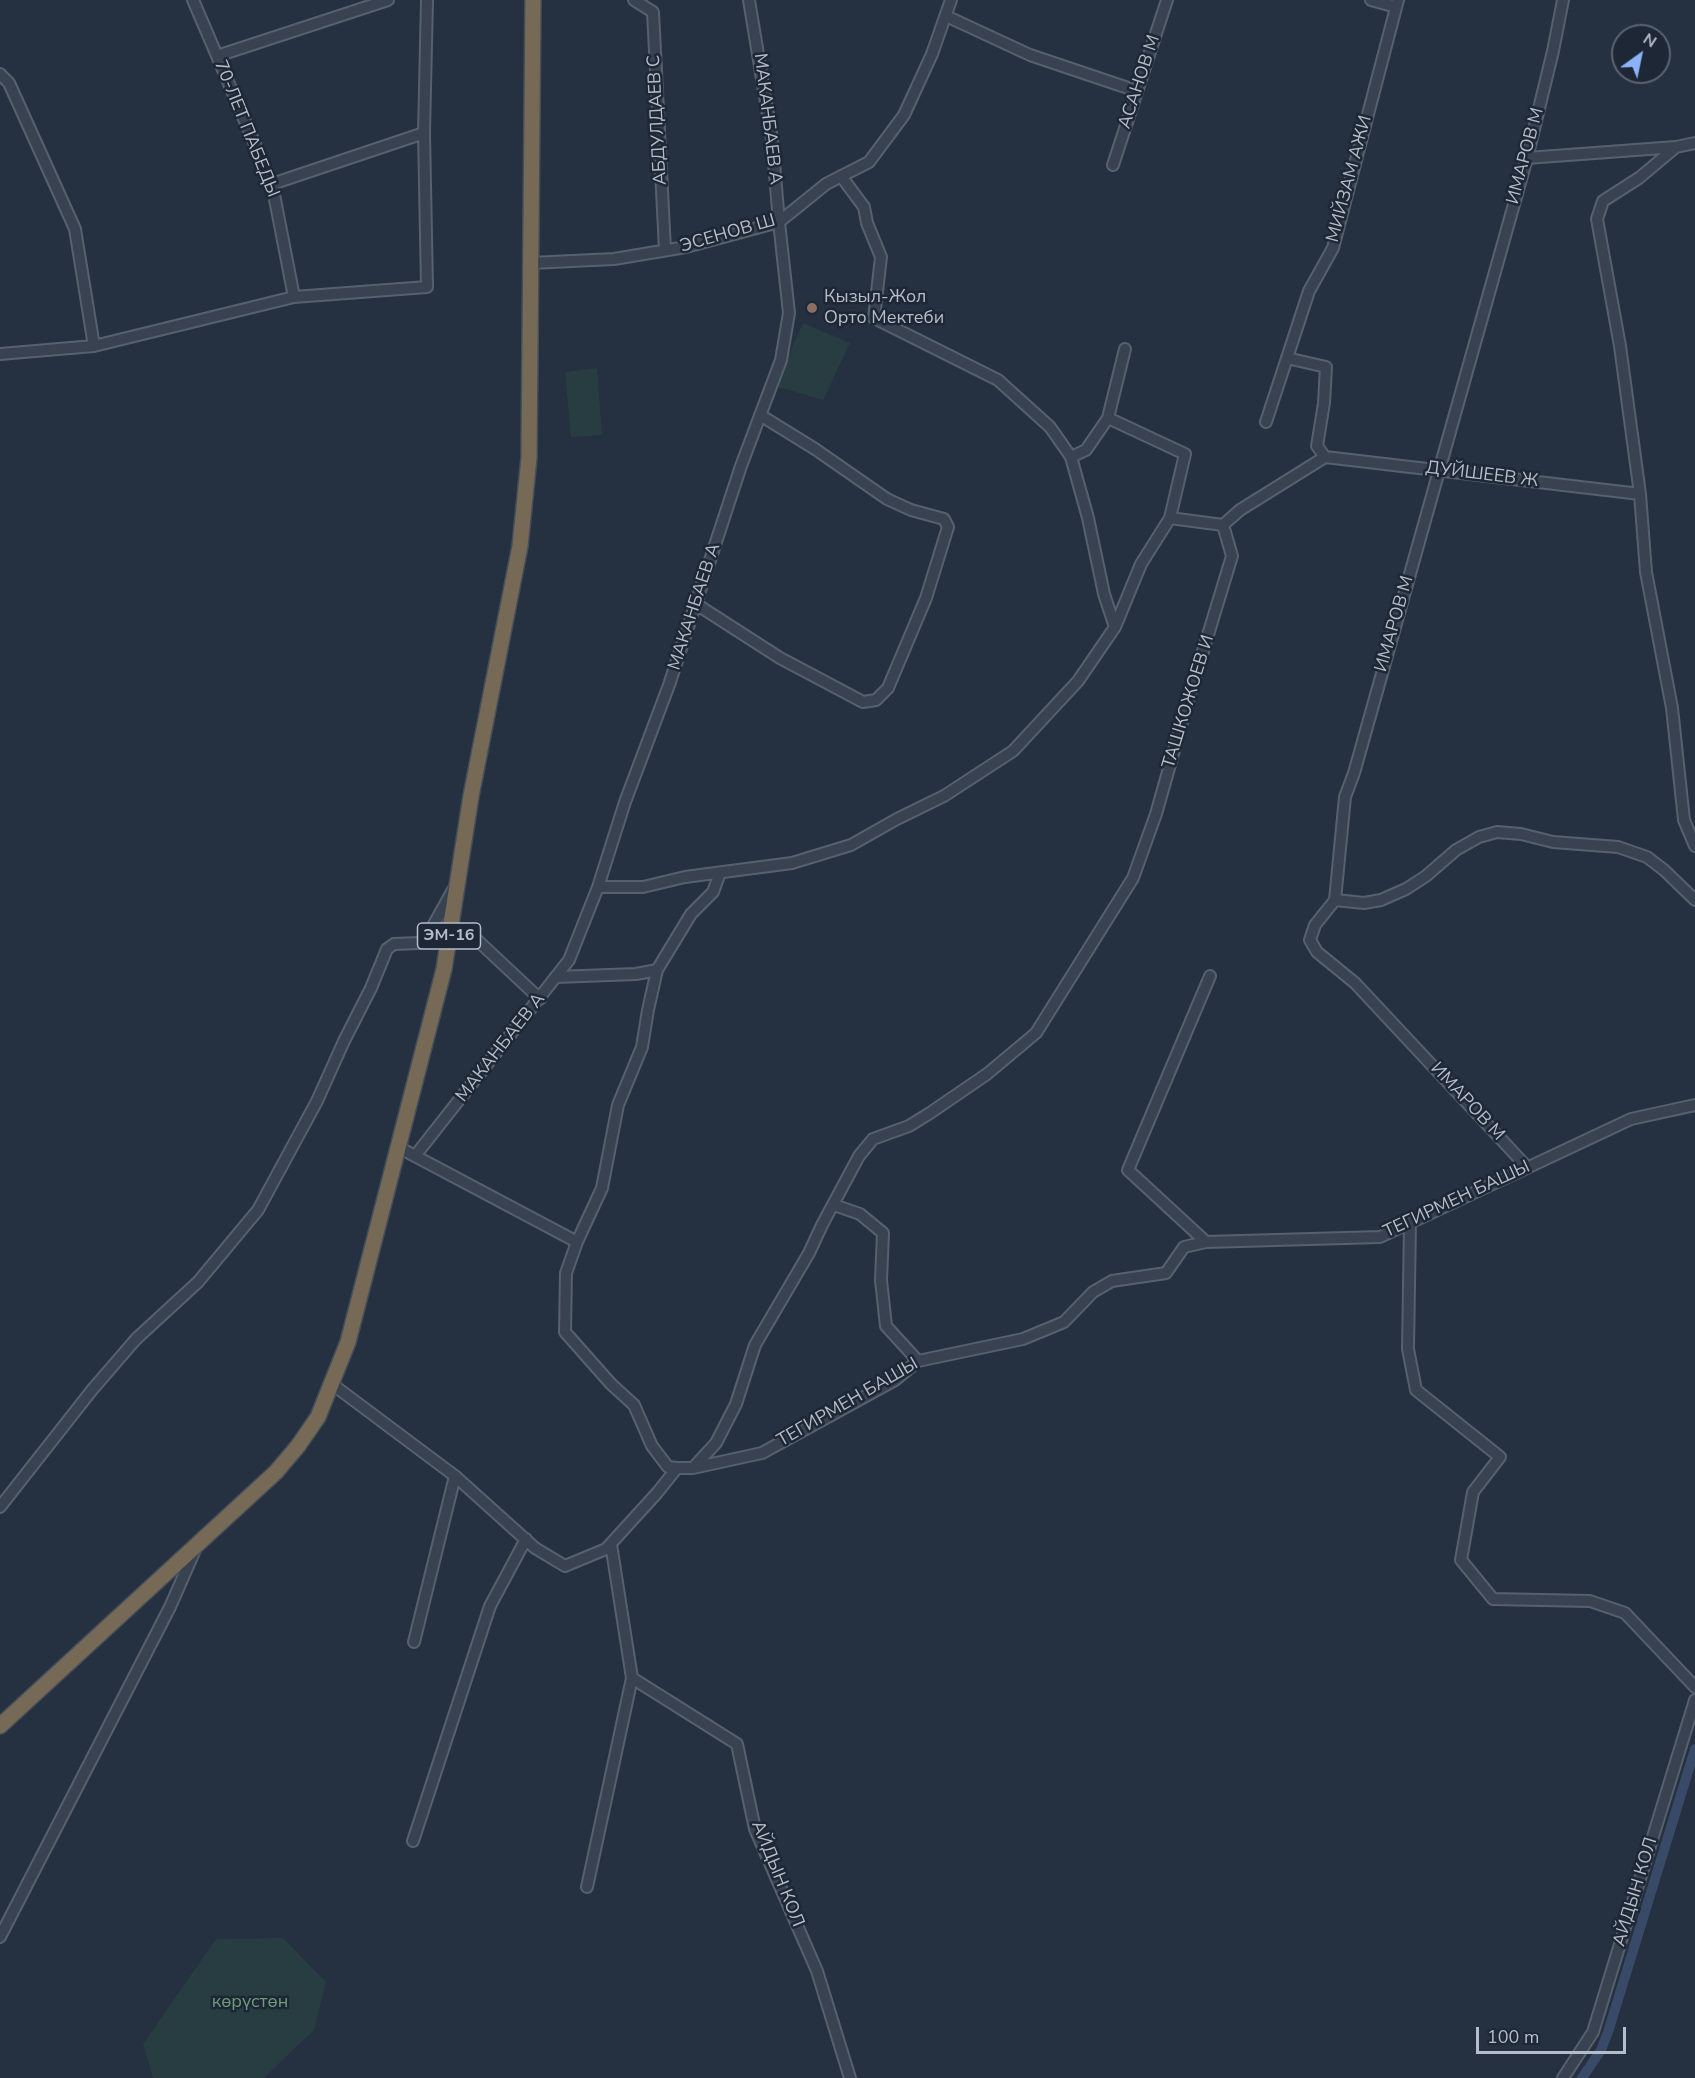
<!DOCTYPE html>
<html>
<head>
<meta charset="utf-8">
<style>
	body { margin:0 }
	#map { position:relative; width:1695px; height:2078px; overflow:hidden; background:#253040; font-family:"Nunito Sans",sans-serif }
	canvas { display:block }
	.north { position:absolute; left:1611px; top:24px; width:60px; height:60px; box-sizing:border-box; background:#1e2735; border:2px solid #5b6371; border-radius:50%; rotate:33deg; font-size:16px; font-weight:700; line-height:24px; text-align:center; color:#b6bdca }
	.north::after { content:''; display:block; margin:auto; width:21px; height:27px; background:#8cb3f9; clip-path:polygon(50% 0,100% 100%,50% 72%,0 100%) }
	.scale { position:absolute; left:1476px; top:2027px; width:150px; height:27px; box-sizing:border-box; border:3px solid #b6bdca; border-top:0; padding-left:8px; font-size:18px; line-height:21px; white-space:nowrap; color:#b6bdca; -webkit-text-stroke:4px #1e2735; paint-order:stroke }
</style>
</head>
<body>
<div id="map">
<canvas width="1695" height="2078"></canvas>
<div class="north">N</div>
<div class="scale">100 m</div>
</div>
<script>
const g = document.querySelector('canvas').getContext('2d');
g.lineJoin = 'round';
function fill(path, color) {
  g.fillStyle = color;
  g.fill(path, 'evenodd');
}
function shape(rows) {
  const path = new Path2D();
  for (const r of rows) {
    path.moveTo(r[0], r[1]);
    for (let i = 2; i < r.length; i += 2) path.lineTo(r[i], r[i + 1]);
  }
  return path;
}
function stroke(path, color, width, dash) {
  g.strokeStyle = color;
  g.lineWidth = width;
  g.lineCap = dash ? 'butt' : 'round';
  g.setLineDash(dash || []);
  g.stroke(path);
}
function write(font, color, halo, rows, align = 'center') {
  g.font = font + ' "Nunito Sans",sans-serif';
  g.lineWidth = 5;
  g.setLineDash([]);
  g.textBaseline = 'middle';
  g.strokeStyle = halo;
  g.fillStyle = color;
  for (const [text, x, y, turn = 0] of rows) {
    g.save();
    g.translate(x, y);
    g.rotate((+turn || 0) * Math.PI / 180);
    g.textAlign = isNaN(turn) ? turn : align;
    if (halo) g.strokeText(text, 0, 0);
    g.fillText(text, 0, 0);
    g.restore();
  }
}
fill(shape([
	[803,323,850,343,823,400,775,386],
	[597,368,602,435,571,437,565,372],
	[283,1938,326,1982,314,2030,264,2078,153,2078,143,2044,216,1939]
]), '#273d41');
stroke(shape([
	[1582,2078,1601,2050,1608,2032,1695,1749]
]), '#394a68', 10);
const minor = shape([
	[193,0,272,184,294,297],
	[634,0,653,12,665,250],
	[1371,0,1396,7],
	[946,16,1030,55,1137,91],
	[217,56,388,0],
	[0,74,9,83,75,229,94,346],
	[1676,147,1639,178,1603,201,1597,219,1620,346,1640,494,1646,572,1672,708,1684,820,1695,846],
	[1527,158,1676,147,1695,143],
	[1113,165,1167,0],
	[841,176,864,207,867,223,881,257,874,318,998,380,1050,427,1071,457,1088,518,1104,594,1115,627],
	[272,184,424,133],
	[531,263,614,259,686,247,779,222,826,184,869,162,904,115,932,54,951,0],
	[0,354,94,346,294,297,427,287,424,133,427,0],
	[1287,358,1326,367,1324,403,1317,446,1325,457],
	[1266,422,1309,291,1333,248,1398,0],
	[1071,457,1086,450,1108,418,1125,349],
	[1325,457,1640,494],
	[1170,518,1223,525],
	[1223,525,1240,510,1325,457],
	[696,604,780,658,863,702,876,700,888,688,926,598,948,527,944,519,911,510,887,499,815,449,760,415],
	[598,887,643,887,685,877,792,863,851,845,897,819,944,796,1013,751,1078,681,1115,627,1141,564,1170,518,1185,454,1108,418],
	[1335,900,1364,903,1381,900,1406,889,1426,876,1456,850,1479,837,1497,832,1521,834,1553,842,1618,847,1647,857,1664,870,1695,900],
	[449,932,476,939,540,999],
	[556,977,636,974,657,970],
	[398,1147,577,1242],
	[415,1156,569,960,598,887,625,802,669,685,741,466,781,360,789,313,779,222,772,139,749,0],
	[1527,1167,1355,983,1317,952,1310,940,1315,925,1335,900,1345,797,1354,773,1527,158,1553,51,1563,0],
	[834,1205,860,1214,883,1233,881,1280,886,1326,918,1361],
	[1410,1223,1408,1349,1416,1390,1500,1457,1473,1492,1461,1560,1493,1599,1590,1601,1625,1613,1695,1687],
	[1206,1242,1128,1170,1210,976],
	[332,1384,455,1476,535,1548,565,1566,606,1549,657,1493,677,1468,693,1468,762,1453,895,1380,918,1361,1023,1339,1064,1322,1093,1292,1112,1281,1166,1273,1184,1247,1206,1242,1380,1237,1631,1119,1695,1105],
	[677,1468,668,1467,652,1446,634,1405,611,1384,565,1332,566,1273,577,1242,602,1188,618,1105,642,1047,648,1010,657,970,691,914,713,892,720,873],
	[693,1468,716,1443,736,1404,755,1345,809,1253,822,1225,859,1156,873,1139,909,1126,930,1113,987,1074,1036,1033,1133,878,1156,814,1190,694,1232,556,1223,525],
	[0,1507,92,1390,136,1339,198,1282,258,1210,317,1101,344,1041,371,988,387,949,394,944,419,943,428,935,453,890],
	[611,1544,632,1678,737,1744,755,1829,817,1971,850,2078],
	[414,1642,455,1476],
	[413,1841,490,1606,526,1539],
	[587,1887,632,1678],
	[0,1937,170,1607,195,1550],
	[1563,2078,1593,2032,1695,1700]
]);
const highway = shape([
	[0,1726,276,1472,298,1446,318,1417,348,1342,444,969,471,796,520,546,529,458,533,0]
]);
stroke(minor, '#57606d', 14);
stroke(highway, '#444d5a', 18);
stroke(minor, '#394250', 10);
stroke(highway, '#766a56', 15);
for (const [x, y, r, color] of [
	[812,308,6,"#8d6e63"]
]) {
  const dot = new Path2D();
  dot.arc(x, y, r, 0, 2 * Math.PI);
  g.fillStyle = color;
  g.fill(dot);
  stroke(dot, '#1e2735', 2);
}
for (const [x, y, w] of [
	[449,936,63]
]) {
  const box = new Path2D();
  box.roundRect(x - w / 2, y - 13, w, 26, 4.5);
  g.fillStyle = '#1e2735';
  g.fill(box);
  stroke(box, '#b6bdca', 1.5);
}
write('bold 16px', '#b6bdca', null, [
	["ЭМ-16",449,936]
]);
write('18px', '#b6bdca', '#1e2735', [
	["АСАНОВ М",1140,82,-72],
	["МАКАНБАЕВ А",767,119,83],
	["АБДУЛДАЕВ С",658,120,-93],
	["70-ЛЕТ ПАБЕДЫ",246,129,68],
	["ИМАРОВ М",1526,156,-75],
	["МИЙЗАМ АЖИ",1350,179,-75],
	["ЭСЕНОВ Ш",728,234,-16],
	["ДУЙШЕЕВ Ж",1482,475,7],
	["МАКАНБАЕВ А",695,607,-72],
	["ИМАРОВ М",1395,624,-74],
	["ТАШКОЖОЕВ И",1189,702,-73],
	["МАКАНБАЕВ А",501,1048,-52],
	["ИМАРОВ М",1467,1102,47],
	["ТЕГИРМЕН БАШЫ",1457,1200,-25],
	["ТЕГИРМЕН БАШЫ",848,1403,-30],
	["АЙДЫН КОЛ",777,1874,68],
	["АЙДЫН КОЛ",1636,1892,-73]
]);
write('18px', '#b6bdca', '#1e2735', [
	["Кызыл-Жол",824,298],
	["Орто Мектеби",824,319]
], 'left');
write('18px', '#6c9c79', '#1e2735', [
	["көрүстөн",250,2003]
]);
</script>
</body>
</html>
